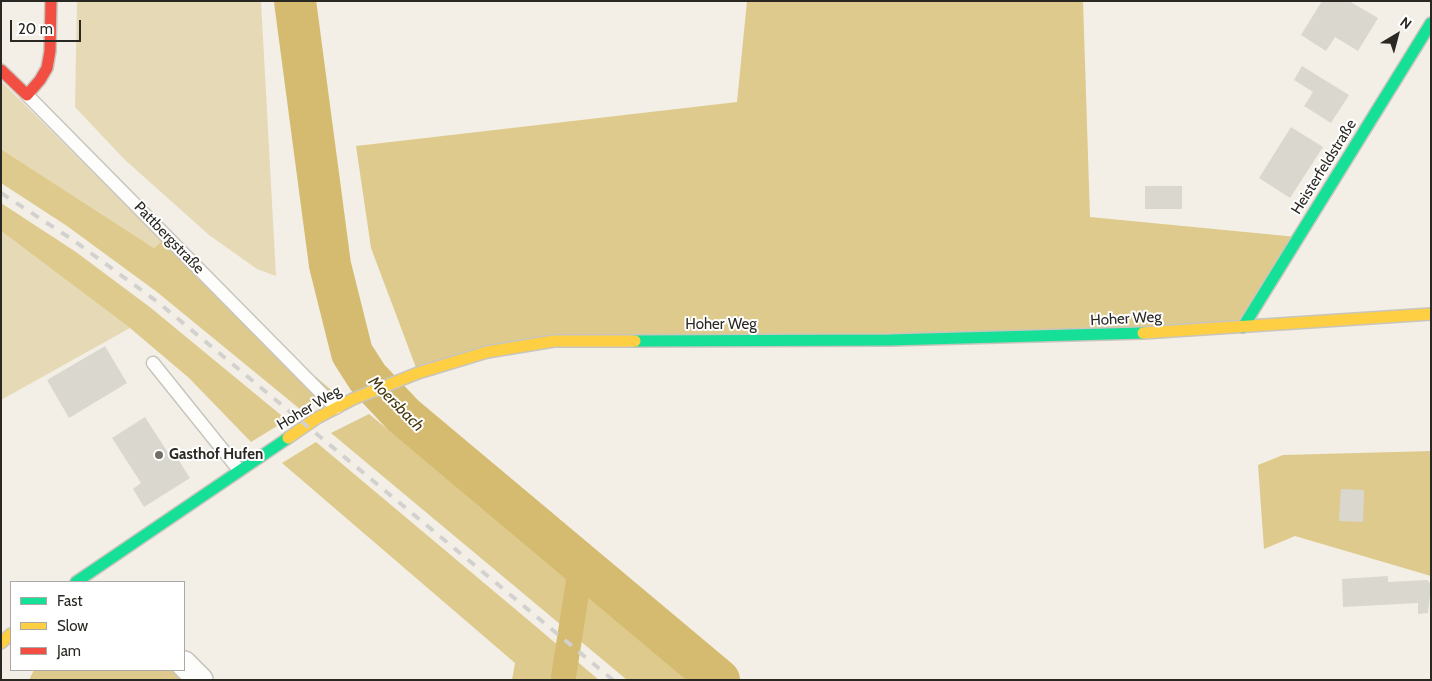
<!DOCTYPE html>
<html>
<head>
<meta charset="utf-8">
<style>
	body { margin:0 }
	#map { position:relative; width:1432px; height:681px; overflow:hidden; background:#f3efe6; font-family:Cabin,sans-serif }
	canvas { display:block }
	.frame { position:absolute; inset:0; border:2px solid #2a2822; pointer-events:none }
	.legend { position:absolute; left:10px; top:581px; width:175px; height:90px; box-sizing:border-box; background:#fff; border:1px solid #aaa9a7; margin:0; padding:6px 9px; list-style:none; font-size:15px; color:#2a2822 }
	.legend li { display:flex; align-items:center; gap:10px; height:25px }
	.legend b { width:25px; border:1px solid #aaa9a7 }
	.north { position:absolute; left:1372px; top:10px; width:50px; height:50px; -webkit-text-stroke:4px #fff; paint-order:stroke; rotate:37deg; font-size:14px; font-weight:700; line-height:20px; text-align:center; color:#2a2822 }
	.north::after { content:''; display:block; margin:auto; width:18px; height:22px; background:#2a2822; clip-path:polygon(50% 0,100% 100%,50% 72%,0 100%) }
	.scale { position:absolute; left:10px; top:20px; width:71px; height:22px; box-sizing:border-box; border:2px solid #2a2822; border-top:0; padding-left:6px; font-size:15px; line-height:18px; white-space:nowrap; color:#2a2822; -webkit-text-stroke:4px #fff; paint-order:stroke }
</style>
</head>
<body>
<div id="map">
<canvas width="1432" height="681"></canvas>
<div class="frame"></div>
<ul class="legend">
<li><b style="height:6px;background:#16e098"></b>Fast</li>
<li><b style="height:6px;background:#ffcf43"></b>Slow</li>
<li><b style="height:6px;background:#f24e42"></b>Jam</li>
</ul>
<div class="north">N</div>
<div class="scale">20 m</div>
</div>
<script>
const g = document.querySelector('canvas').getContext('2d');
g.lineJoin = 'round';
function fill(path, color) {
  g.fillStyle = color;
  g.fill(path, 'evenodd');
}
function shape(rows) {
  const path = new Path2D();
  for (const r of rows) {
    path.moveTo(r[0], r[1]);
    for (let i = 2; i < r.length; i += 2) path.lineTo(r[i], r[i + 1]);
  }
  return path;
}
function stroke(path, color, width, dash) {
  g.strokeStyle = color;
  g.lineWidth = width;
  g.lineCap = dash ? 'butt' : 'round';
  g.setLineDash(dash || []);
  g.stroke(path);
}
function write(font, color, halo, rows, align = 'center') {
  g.font = font + ' Cabin,sans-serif';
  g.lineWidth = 4;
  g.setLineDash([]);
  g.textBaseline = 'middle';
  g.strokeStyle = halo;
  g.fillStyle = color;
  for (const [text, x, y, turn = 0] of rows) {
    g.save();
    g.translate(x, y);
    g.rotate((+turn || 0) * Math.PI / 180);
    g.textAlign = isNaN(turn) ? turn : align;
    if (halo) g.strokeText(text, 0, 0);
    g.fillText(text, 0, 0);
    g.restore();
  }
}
fill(shape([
	[77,1,261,1,276,276,257,269,209,235,124,159,75,107],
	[1,81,162,241,154,248,1,149],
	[1,231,130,328,1,400]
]), '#e6dab6');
fill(shape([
	[747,1,1083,1,1090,217,1297,237,1243,327,554,341,418,373,371,248,356,146,737,102],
	[1,149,154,248,162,241,212,290,335,393,301,410,157,292,67,226,1,183],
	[1,203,76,252,151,308,287,420,251,442,189,378,130,328,1,231],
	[369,414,544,557,694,680,627,680,331,433],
	[316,442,527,619,599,680,512,680,515,663,282,463],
	[1431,451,1431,576,1295,536,1264,549,1258,465,1283,455],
	[34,670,176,670,186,680,29,680]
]), '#dfca8d');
stroke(shape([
	[563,680,581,565]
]), '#d4bb6f', 25);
stroke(shape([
	[295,1,330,265,352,353,368,378,403,415,719,680]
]), '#d4bb6f', 42);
fill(shape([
	[1322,1,1349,1,1378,18,1358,51,1335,37,1326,51,1301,35],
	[1302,66,1349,95,1331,123,1304,106,1313,92,1294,80],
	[1291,127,1323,147,1290,198,1259,178],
	[1145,186,1182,186,1182,209,1145,209],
	[105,346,127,383,69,418,47,380],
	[145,417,172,459,176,456,190,478,144,507,133,489,141,483,112,438],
	[1341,489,1364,490,1363,522,1339,521],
	[1388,576,1388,582,1427,580,1431,584,1428,613,1418,614,1418,603,1343,607,1342,579]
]), '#dad7cf');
const lane = shape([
	[27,95,336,408],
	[153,363,239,470]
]);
const street = shape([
	[184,664,200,680]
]);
const fast = shape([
	[1243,327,1431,23],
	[635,341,890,340,1143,333],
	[76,582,288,438]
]);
const slow = shape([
	[1143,333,1431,314],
	[288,438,317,418,353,399,418,373,487,352,554,341,635,341],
	[1,643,11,634]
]);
const jam = shape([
	[1,70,27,95,40,80,47,68,50,51,51,1]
]);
stroke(lane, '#c8c5bd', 15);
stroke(street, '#c8c5bd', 28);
stroke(fast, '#c8c5bd', 14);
stroke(slow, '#c8c5bd', 14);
stroke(jam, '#c8c5bd', 14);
stroke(lane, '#fdfdfb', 12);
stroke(street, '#fdfdfb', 25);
stroke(fast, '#16e098', 11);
stroke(slow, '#ffcf43', 11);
stroke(jam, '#f24e42', 11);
stroke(shape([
	[1,193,73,240,159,303,613,680]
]), '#d3d1cf', 4, [9, 9]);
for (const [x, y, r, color] of [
	[159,455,5,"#706e67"]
]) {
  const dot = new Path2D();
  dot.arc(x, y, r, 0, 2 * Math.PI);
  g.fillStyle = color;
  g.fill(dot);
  stroke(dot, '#fff', 2);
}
write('15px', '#2a2822', '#fff', [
	["Heisterfeldstraße",1324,167,-58],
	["Pattbergstraße",169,238,46],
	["Hoher Weg",1126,319,-3],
	["Hoher Weg",721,325],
	["Hoher Weg",309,408,-31]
]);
write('bold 15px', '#2a2822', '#fff', [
	["Gasthof Hufen",169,455]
], 'left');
write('italic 16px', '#483a0e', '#fff', [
	["Moersbach",396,404,45]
]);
</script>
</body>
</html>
